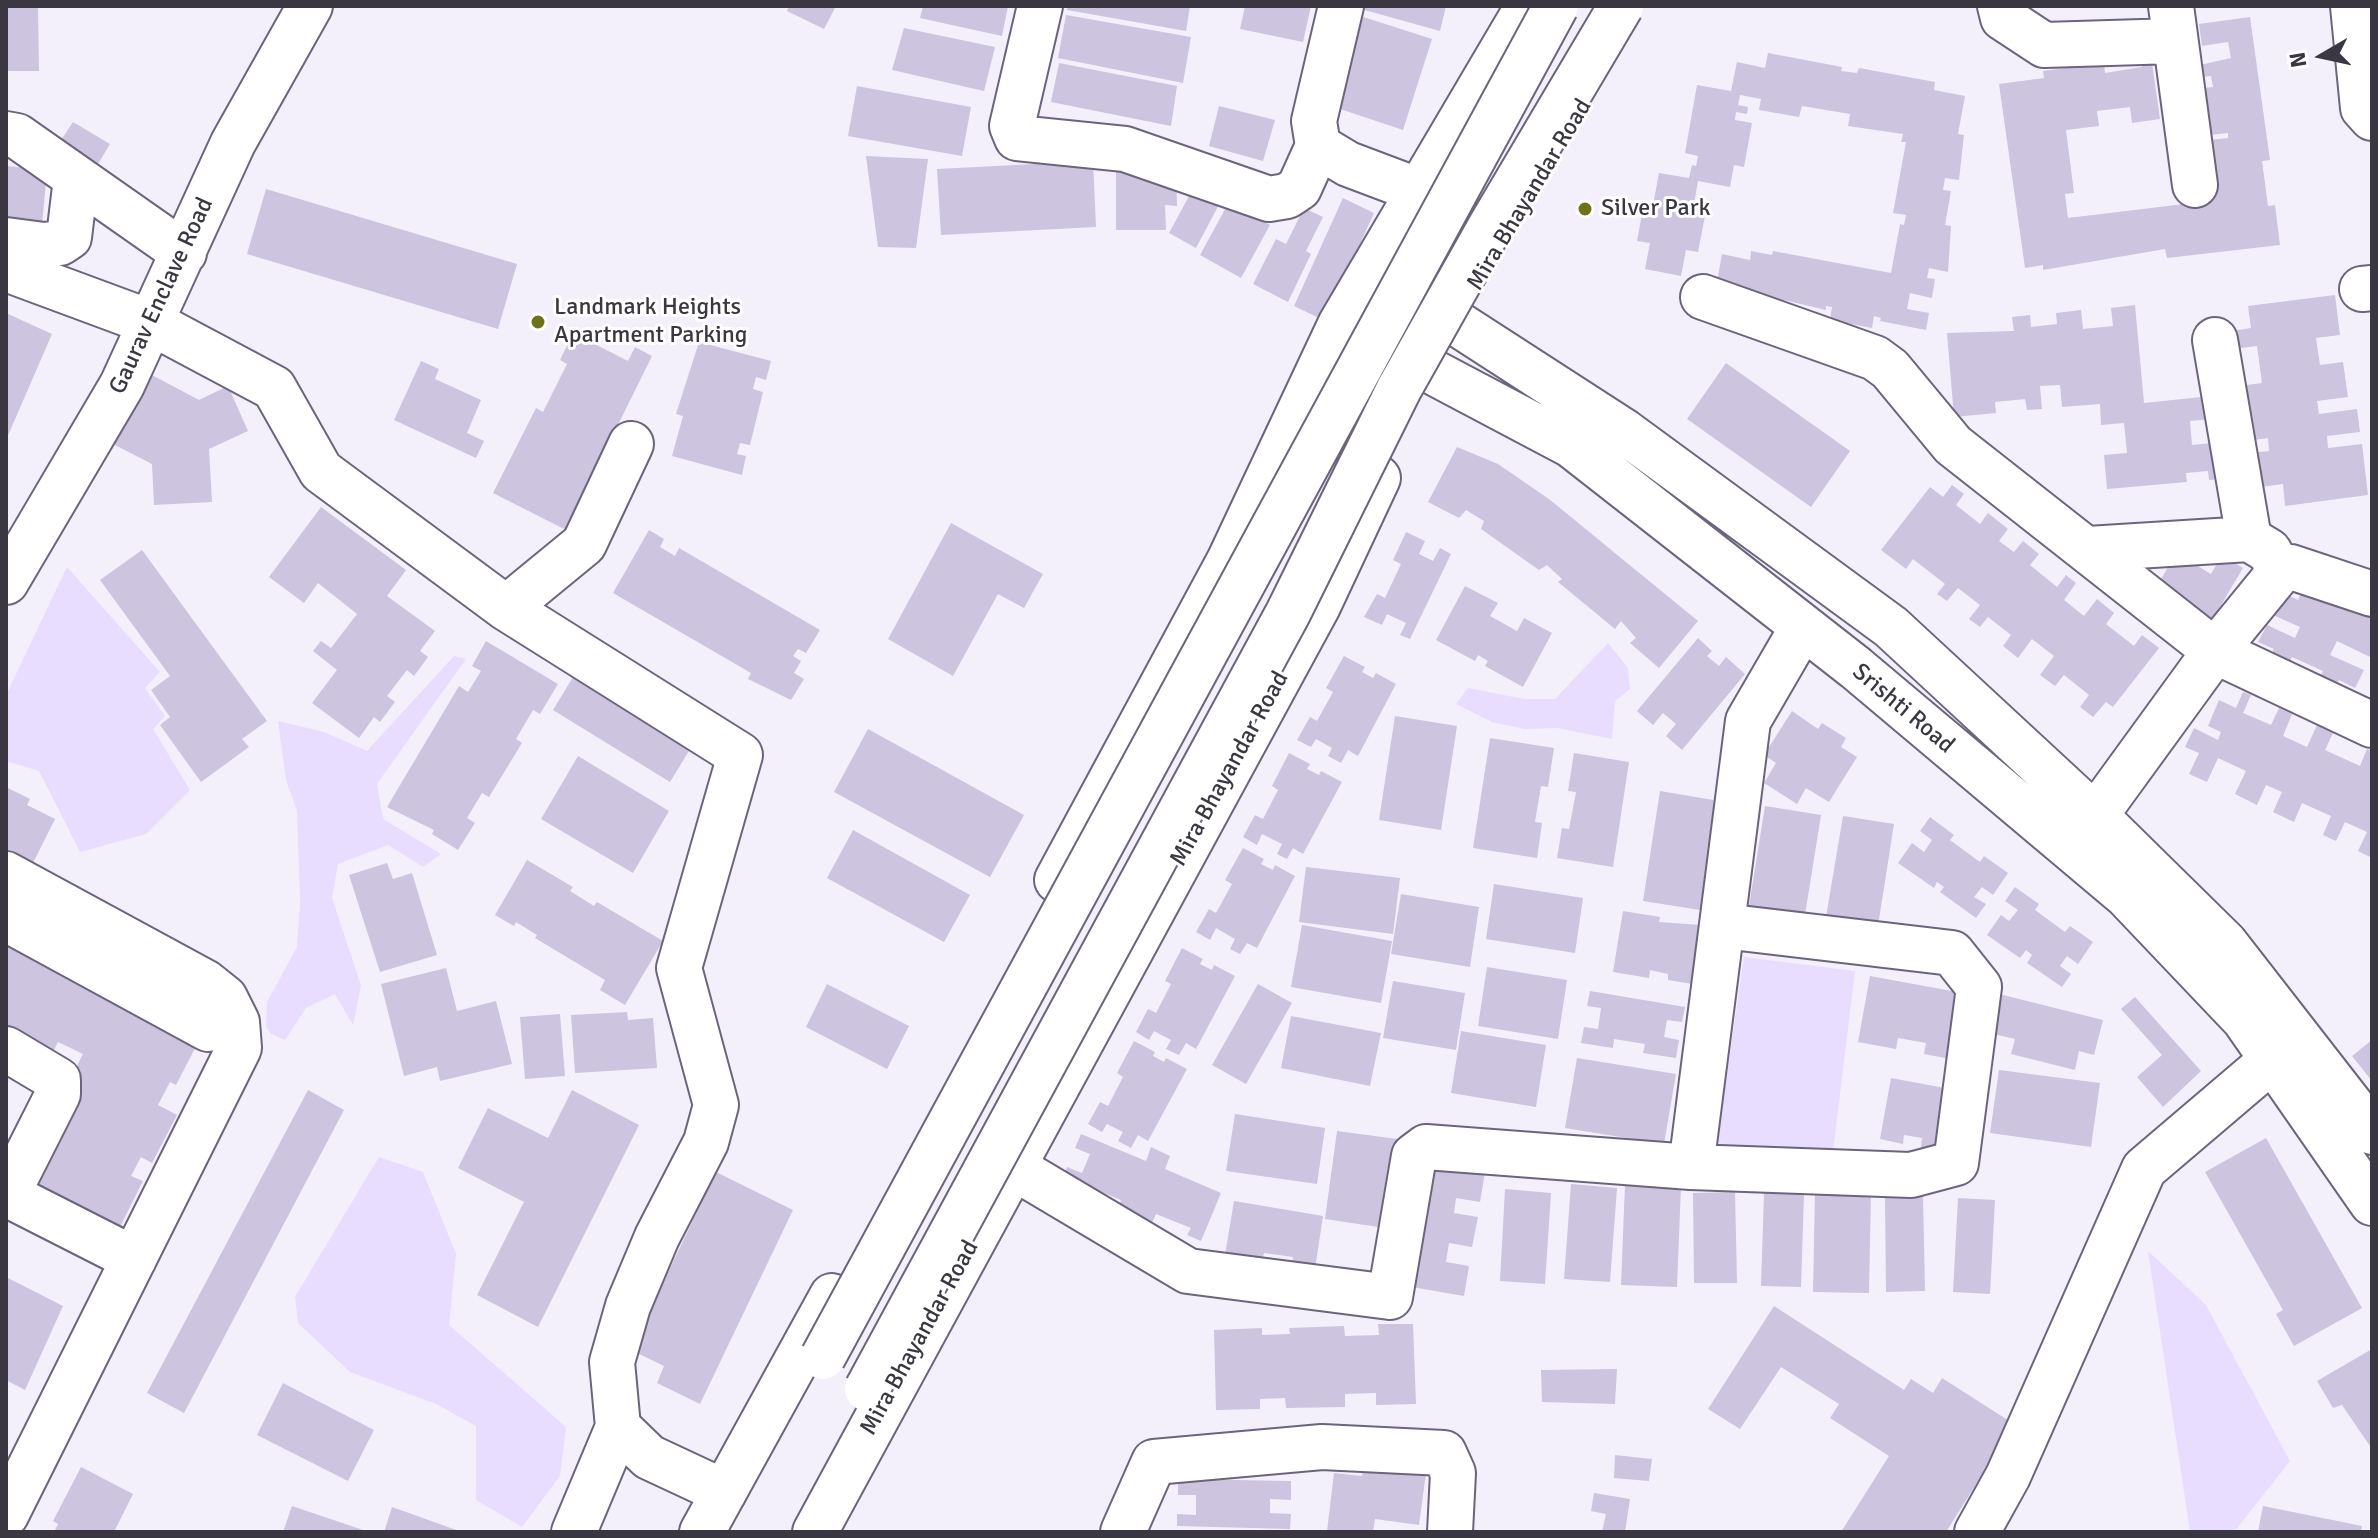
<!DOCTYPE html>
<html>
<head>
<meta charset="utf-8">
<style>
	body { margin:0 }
	#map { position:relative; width:2378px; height:1538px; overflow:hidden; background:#f3f0fb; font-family:Signika,sans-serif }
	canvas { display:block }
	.frame { position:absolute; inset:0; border:8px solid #3b3742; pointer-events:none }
	.north { position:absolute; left:2282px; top:16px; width:80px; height:80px; -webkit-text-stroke:6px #fff; paint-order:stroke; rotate:261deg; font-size:22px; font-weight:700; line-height:32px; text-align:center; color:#3b3742 }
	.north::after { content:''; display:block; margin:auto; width:28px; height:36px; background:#3b3742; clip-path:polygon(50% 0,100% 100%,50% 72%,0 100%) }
</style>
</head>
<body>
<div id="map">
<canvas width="2378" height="1538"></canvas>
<div class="frame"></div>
<div class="north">N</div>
</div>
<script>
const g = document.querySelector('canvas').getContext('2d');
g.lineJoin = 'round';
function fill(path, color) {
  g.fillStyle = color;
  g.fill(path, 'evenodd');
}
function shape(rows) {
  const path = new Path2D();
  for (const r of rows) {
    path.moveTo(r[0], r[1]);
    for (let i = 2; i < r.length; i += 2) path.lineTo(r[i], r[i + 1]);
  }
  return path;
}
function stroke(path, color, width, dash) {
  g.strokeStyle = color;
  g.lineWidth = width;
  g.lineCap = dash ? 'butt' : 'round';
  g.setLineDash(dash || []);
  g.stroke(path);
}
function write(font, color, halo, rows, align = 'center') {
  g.font = font + ' Signika,sans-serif';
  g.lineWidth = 6;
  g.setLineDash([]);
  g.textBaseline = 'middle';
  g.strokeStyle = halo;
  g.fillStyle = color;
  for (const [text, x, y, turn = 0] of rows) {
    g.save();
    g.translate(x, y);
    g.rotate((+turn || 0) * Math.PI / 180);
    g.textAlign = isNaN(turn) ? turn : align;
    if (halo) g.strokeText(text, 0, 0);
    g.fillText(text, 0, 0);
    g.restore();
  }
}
fill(shape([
	[67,567,160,672,145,688,165,716,153,729,190,790,146,834,80,852,39,771,6,761,6,695],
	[1608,643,1628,668,1630,689,1615,701,1612,739,1557,728,1524,729,1492,722,1456,704,1468,688,1524,699,1555,699],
	[454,656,466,659,377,784,383,819,441,854,423,867,388,845,338,864,332,898,361,986,353,1025,335,994,306,1008,285,1040,271,1034,266,1027,267,1002,297,947,300,903,297,811,286,780,278,721,324,732,367,751],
	[1744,957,1855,971,1832,1160,1717,1143],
	[379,1157,423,1172,456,1254,449,1325,566,1427,560,1476,522,1527,476,1500,476,1426,436,1404,350,1372,298,1323,295,1297],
	[2148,1251,2206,1305,2290,1461,2234,1532,2190,1532]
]), '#e8ddfe');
fill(shape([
	[6,6,38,6,39,71,6,71],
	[789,6,836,6,824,29,787,11],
	[923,6,1008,6,1002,36,920,18],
	[1067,6,1190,6,1186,31,1067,10],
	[1245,6,1311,6,1303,42,1240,29],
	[1350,6,1446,6,1440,31],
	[1354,14,1432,39,1403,130,1325,104],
	[1066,15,1191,37,1183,83,1058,58],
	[2250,17,2270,160,2262,161,2268,206,2275,205,2280,245,2167,258,2165,249,2043,270,2043,265,2025,268,1999,84,2044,78,2043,71,2104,63,2105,73,2142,67,2141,58,2151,56,2160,119,2132,123,2130,107,2097,111,2099,126,2066,130,2074,193,2065,194,2068,218,2184,204,2217,196,2209,140,2228,138,2228,133,2210,135,2203,88,2213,87,2211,76,2202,77,2200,65,2231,58,2228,42,2202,46,2199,24],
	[904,28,995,47,984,91,892,70],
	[1768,53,1842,67,1841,71,1857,73,1859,68,1935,82,1934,90,1965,96,1958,134,1964,135,1959,180,1945,178,1943,190,1951,191,1945,225,1951,226,1948,272,1929,268,1927,278,1935,279,1932,298,1910,293,1907,309,1929,313,1926,330,1880,321,1881,318,1874,316,1872,328,1830,320,1832,307,1826,306,1826,310,1784,300,1782,313,1715,293,1722,254,1750,260,1751,251,1772,255,1773,251,1891,273,1900,224,1904,225,1906,215,1893,213,1906,142,1901,142,1903,134,1848,126,1850,114,1802,106,1799,117,1759,110,1761,99,1740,95,1738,105,1748,107,1747,114,1736,112,1735,120,1752,123,1744,167,1734,165,1730,187,1698,181,1694,204,1707,206,1698,252,1686,250,1681,276,1645,269,1650,243,1637,241,1644,203,1653,205,1659,173,1689,178,1692,165,1696,166,1698,156,1685,153,1697,85,1731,91,1737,62,1765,68],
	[1059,63,1177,86,1171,126,1051,102],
	[857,86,971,107,962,156,848,136],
	[1219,106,1275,120,1263,161,1209,146],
	[73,122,110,144,95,169,57,146],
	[866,156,928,159,916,248,878,247],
	[1093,161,1096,227,941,235,937,169],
	[6,166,47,170,42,225,6,222],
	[1116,171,1176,171,1177,206,1165,205,1166,230,1116,230],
	[1195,185,1222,199,1196,248,1169,233],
	[266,189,517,264,498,329,247,254],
	[1343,198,1374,213,1325,321,1294,306],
	[1229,202,1270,225,1241,278,1200,255],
	[1304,208,1323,217,1306,251,1311,254,1288,302,1253,284,1276,239,1286,244],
	[2335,295,2340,335,2316,338,2320,365,2343,362,2348,397,2317,401,2319,414,2357,409,2360,432,2327,436,2328,448,2362,444,2368,495,2285,506,2283,484,2253,488,2248,453,2269,451,2268,438,2246,441,2239,386,2262,383,2257,346,2234,349,2232,331,2251,328,2248,306],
	[2135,305,2144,403,2211,396,2213,419,2190,421,2192,445,2221,442,2224,479,2209,480,2208,471,2186,473,2187,482,2107,489,2104,455,2127,453,2124,423,2101,425,2100,404,2062,407,2060,385,2040,386,2042,409,2027,410,2025,399,1995,402,1996,413,1954,417,1947,333,2014,331,2012,317,2030,315,2031,327,2057,324,2056,313,2081,310,2083,329,2113,326,2111,308],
	[6,313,52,334,6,440],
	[573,333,628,361,635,347,652,356,566,530,493,493,536,408,543,412,567,364,560,360],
	[699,342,771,361,766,380,756,377,753,389,763,392,750,445,740,443,737,454,746,456,742,475,672,456,683,416,676,414],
	[421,361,439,369,435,379,481,400,467,433,484,441,476,458,394,420],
	[1726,363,1850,451,1811,507,1687,419],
	[150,374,199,400,228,386,248,431,209,449,212,502,154,505,152,464,113,444],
	[1457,447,1498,464,1549,499,1698,621,1659,668,1630,643,1636,638,1621,621,1615,629,1558,582,1562,579,1547,565,1539,570,1481,529,1484,521,1466,510,1459,518,1428,502],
	[1952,485,1964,494,1956,505,1980,524,1988,513,2008,529,1999,541,2014,552,2023,541,2039,554,2030,565,2057,587,2066,575,2076,583,2064,600,2084,616,2097,599,2114,613,2106,624,2134,646,2142,635,2159,648,2113,707,2106,702,2093,717,2080,707,2089,695,2064,675,2055,686,2040,675,2054,656,2032,639,2018,658,2003,646,2011,635,1988,617,1980,627,1969,619,1980,605,1958,588,1947,601,1937,594,1945,584,1913,559,1906,569,1881,550,1930,487,1943,497],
	[321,507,406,570,387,596,435,631,420,651,428,657,414,676,407,670,387,696,395,702,380,722,374,717,359,738,312,703,337,670,313,651,321,641,331,648,357,614,318,583,304,603,269,577],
	[951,523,1043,574,1024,608,998,594,953,676,888,639],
	[649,530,664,539,660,547,675,556,679,548,820,630,806,653,798,649,793,656,801,661,794,673,804,679,791,700,748,679,751,673,613,593],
	[1406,532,1425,541,1419,554,1433,561,1440,548,1451,554,1410,639,1400,635,1406,623,1387,614,1382,625,1364,617,1377,594,1385,598,1401,564,1393,560],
	[142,550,267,721,242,739,249,747,201,782,160,725,170,717,151,690,170,676,100,580],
	[2176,553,2211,574,2222,555,2243,568,2211,622,2156,588],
	[2308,577,2372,606,2372,652,2370,657,2337,641,2330,655,2364,670,2355,688,2339,680,2330,700,2313,693,2323,671,2292,657,2282,678,2264,670,2274,649,2258,642,2267,625,2295,638,2300,627,2271,614,2282,592,2298,600],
	[1465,586,1498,603,1490,616,1517,631,1524,618,1552,633,1523,687,1485,666,1488,661,1478,655,1475,661,1436,640],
	[1698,638,1712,651,1707,656,1719,666,1726,657,1745,674,1682,750,1666,736,1676,724,1663,713,1653,725,1637,711],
	[486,641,558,684,540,714,533,710,516,739,522,743,489,797,482,793,467,818,475,823,458,850,432,834,434,830,387,807,459,686,468,692,481,671,472,666],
	[1344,656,1365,667,1362,672,1373,678,1376,673,1396,684,1358,756,1348,750,1341,763,1328,756,1332,748,1316,739,1311,747,1297,740,1310,717,1317,721,1333,692,1326,688],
	[581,664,698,736,670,782,553,710],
	[2243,692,2251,695,2243,713,2271,725,2279,708,2292,714,2283,736,2307,747,2317,725,2333,733,2325,750,2360,766,2367,749,2372,751,2372,858,2358,851,2367,832,2345,822,2336,841,2323,835,2331,816,2302,803,2294,822,2273,812,2282,792,2266,785,2257,805,2235,794,2246,771,2218,758,2207,782,2189,774,2199,753,2185,747,2194,728,2218,740,2221,732,2208,726,2219,700,2236,708],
	[1792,711,1818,729,1822,723,1846,738,1841,747,1857,757,1829,802,1806,788,1797,804,1764,783,1776,763,1764,755],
	[1395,716,1457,726,1441,830,1379,820],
	[868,729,1024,815,990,877,834,792],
	[1490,738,1554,748,1548,787,1541,786,1535,822,1542,823,1537,858,1473,848],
	[1289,753,1310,764,1307,769,1319,775,1321,771,1342,782,1303,854,1293,848,1287,859,1277,854,1282,844,1262,834,1257,845,1243,837,1255,815,1263,819,1278,790,1272,786],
	[1574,753,1629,762,1613,867,1557,858,1562,828,1569,829,1576,792,1568,791],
	[578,756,669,811,633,873,541,819],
	[6,787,30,799,27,805,55,819,30,869,6,857],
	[1660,791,1731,803,1713,912,1643,901],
	[1765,806,1821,815,1805,915,1749,906],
	[1843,816,1894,824,1877,932,1825,923],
	[1930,817,1954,835,1950,840,1980,862,1984,856,2008,873,1993,895,1982,887,1974,897,1986,904,1976,918,1940,892,1944,887,1937,882,1934,888,1898,863,1912,843,1924,852,1932,840,1920,831],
	[853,830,970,895,944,942,827,878],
	[1243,848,1264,859,1261,864,1273,870,1275,865,1295,876,1257,948,1247,943,1240,954,1230,949,1235,939,1216,928,1210,940,1196,932,1209,909,1216,913,1232,884,1225,880],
	[527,860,573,887,570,891,594,906,597,902,663,941,625,1005,600,990,605,980,535,938,537,935,516,922,514,926,495,915],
	[387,863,393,879,412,873,437,955,380,972,349,875],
	[1306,867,1400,878,1393,934,1299,922],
	[1494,884,1583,898,1575,953,1486,939],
	[2015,887,2039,904,2035,910,2065,932,2070,926,2093,942,2078,964,2067,956,2060,966,2071,974,2062,987,2027,963,2032,955,2026,950,2020,958,1987,935,2001,915,2009,921,2018,910,2005,901],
	[1401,894,1479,907,1470,967,1391,954],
	[1623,911,1660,917,1659,922,1715,926,1705,986,1668,980,1668,974,1650,970,1649,978,1613,972],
	[1302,925,1392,941,1381,1003,1291,987],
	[6,927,205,1029,176,1085,170,1082,158,1105,177,1115,152,1163,141,1157,131,1176,143,1181,118,1231,19,1180,83,1054,58,1042,51,1056,6,1033],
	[1182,948,1203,959,1200,964,1212,970,1214,965,1235,976,1196,1049,1186,1043,1179,1055,1166,1049,1171,1040,1154,1031,1149,1040,1136,1032,1148,1009,1156,1013,1171,984,1165,981],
	[1487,967,1567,980,1558,1039,1478,1026],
	[446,968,457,1011,496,1001,512,1064,440,1081,437,1067,404,1076,381,984],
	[1870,976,1968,994,1956,1060,1924,1054,1926,1043,1898,1038,1896,1049,1858,1042],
	[1393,981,1465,993,1456,1050,1383,1038],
	[827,984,909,1026,887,1069,806,1027],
	[1258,984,1292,1003,1246,1084,1212,1065],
	[1590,991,1685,1007,1682,1022,1667,1020,1664,1037,1679,1040,1676,1058,1643,1053,1645,1044,1614,1039,1613,1048,1581,1043,1584,1027,1598,1029,1601,1008,1587,1006],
	[1999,994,2103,1020,2094,1055,2079,1051,2075,1070,2011,1054,2015,1039,1989,1033],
	[2135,997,2201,1071,2163,1107,2137,1077,2162,1055,2121,1009],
	[627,1012,628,1020,653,1018,657,1068,575,1073,571,1015],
	[560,1014,565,1076,525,1079,520,1017],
	[1291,1016,1381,1033,1370,1086,1281,1068],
	[1461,1031,1546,1045,1536,1107,1451,1093],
	[2372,1040,2372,1081,2352,1056],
	[1134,1041,1155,1052,1153,1056,1164,1062,1166,1058,1187,1069,1148,1141,1138,1135,1131,1148,1118,1141,1123,1132,1107,1124,1102,1132,1088,1124,1100,1102,1108,1106,1123,1077,1117,1073],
	[1577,1058,1676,1074,1664,1144,1565,1128],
	[1999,1070,2100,1083,2091,1147,1990,1133],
	[1891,1078,1950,1089,1938,1150,1921,1147,1922,1138,1904,1135,1903,1144,1880,1139],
	[308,1090,344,1110,184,1413,147,1393],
	[572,1090,639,1125,538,1327,477,1295,524,1202,458,1168,488,1108,548,1138],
	[1235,1114,1325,1128,1317,1184,1226,1171],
	[1337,1131,1397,1139,1393,1168,1388,1167,1383,1197,1389,1198,1385,1228,1325,1219],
	[1081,1134,1146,1161,1151,1147,1170,1156,1165,1169,1221,1193,1201,1241,1187,1235,1191,1228,1156,1214,1151,1225,1117,1211,1121,1200,1092,1188,1090,1194,1061,1182,1067,1167,1082,1173,1090,1154,1075,1148],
	[2266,1138,2362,1308,2294,1346,2276,1314,2283,1310,2205,1172],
	[1428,1162,1485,1172,1480,1202,1456,1198,1454,1213,1478,1217,1472,1247,1449,1243,1446,1262,1469,1266,1464,1296,1406,1286],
	[716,1172,793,1210,700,1404,657,1383,664,1366,631,1350],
	[1571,1184,1617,1188,1610,1282,1564,1279],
	[1625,1184,1681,1186,1677,1287,1621,1285],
	[1505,1189,1551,1193,1545,1284,1500,1281],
	[1815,1191,1871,1193,1869,1293,1813,1292],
	[1735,1192,1737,1283,1694,1283,1693,1193],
	[1764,1193,1804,1194,1801,1287,1761,1286],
	[1885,1197,1923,1197,1925,1291,1886,1292],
	[1958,1198,1995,1200,1990,1294,1953,1292],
	[1234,1201,1323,1216,1315,1269,1292,1265,1293,1257,1264,1253,1262,1261,1225,1255],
	[6,1277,63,1306,25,1390,6,1380],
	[1774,1306,1904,1390,1911,1379,1933,1393,1942,1378,2014,1424,1946,1532,1841,1532,1889,1456,1830,1418,1839,1404,1781,1367,1740,1429,1708,1409],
	[1378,1324,1413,1324,1416,1404,1376,1405,1376,1393,1345,1394,1345,1407,1286,1408,1285,1398,1260,1399,1260,1409,1216,1410,1214,1330,1262,1328,1262,1335,1290,1334,1289,1328,1344,1326,1345,1336,1379,1335],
	[2372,1349,2372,1449,2342,1405,2333,1408,2317,1381],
	[1617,1369,1615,1404,1542,1402,1541,1370],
	[283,1383,374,1430,348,1481,257,1435],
	[1615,1455,1652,1459,1649,1481,1614,1478],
	[1365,1458,1427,1466,1419,1525,1375,1519,1373,1532,1327,1531,1334,1473,1362,1476],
	[81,1467,133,1494,114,1532,54,1532,58,1524,53,1521],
	[1178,1479,1291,1481,1291,1500,1270,1499,1270,1513,1291,1514,1290,1529,1177,1526,1177,1514,1196,1515,1196,1495,1178,1495],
	[1594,1493,1630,1499,1625,1532,1602,1532,1606,1514,1591,1511],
	[292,1506,366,1531,366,1532,283,1532],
	[2263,1506,2362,1526,2361,1532,2258,1532],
	[392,1507,462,1532,384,1532]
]), '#cdc4df');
const minor = shape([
	[1040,6,1012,126,1017,138,1125,149,1269,199,1287,196,1299,188,1318,146],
	[1341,6,1314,121,1318,146,1348,164,1417,190],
	[2000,6,2003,18,2044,45,2175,41],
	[2171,6,2195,185],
	[2353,6,2363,108,2372,118],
	[6,134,17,136,184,253],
	[6,240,44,245,60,243,69,237,76,179],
	[6,269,152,323,274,388,321,471,506,608,740,755,679,968,716,1105,706,1142,657,1237,628,1306,612,1362,618,1427,649,1457,724,1492],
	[2362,289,2372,288],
	[1703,297,1875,358,1890,369,1953,445,2215,651,2372,725],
	[2215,340,2249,539],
	[2088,549,2249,539,2269,551,2280,571],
	[6,582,122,385,233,143,310,6],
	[506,608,584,544,631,444],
	[2095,816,2215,651,2282,569,2291,567,2372,594],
	[6,874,205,982,225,998,237,1022,239,1048,6,1515],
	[6,919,208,1029],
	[6,1049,58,1080,58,1094,9,1191,12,1197,134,1259],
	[1013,1167,1188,1271,1390,1297,1414,1156,1426,1147,1691,1167,1911,1175,1956,1163,1979,987,1952,953,1723,926],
	[1691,1167,1748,721,1802,628],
	[574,1532,618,1427],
	[1123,1532,1154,1462,1322,1447,1444,1453,1453,1473,1450,1532],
	[1977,1532,2008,1476,2144,1169,2272,1060]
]);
const major = shape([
	[1410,293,1625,432,1891,627,2107,827,2225,943,2372,1132],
	[1380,344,1571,445,1856,668,2127,896,2244,1019,2372,1203],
	[1057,880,1229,561,1340,325,1528,6],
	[702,1532,832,1296],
	[815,1532,1318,606,1378,478]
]);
stroke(minor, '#6c647c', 48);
stroke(major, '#6c647c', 48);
stroke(minor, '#fff', 44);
stroke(major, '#fff', 44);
const majorBridge = shape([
	[823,1357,1556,6],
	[867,1389,1288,613,1399,389,1490,227,1621,6]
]);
stroke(majorBridge, '#6c647c', 48, []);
stroke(majorBridge, '#fff', 44);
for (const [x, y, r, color] of [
	[1585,209,8,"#6e731a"],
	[538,322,8,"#6e731a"]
]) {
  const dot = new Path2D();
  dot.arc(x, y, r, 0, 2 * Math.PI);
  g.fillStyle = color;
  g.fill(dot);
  stroke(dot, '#fff', 3);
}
write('24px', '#3b3742', '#fff', [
	["Mira Bhayandar Road",1530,195,-59],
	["Gaurav Enclave Road",162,296,-65],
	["Srishti Road",1903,709,40],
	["Mira Bhayandar Road",1230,769,-61],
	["Mira Bhayandar Road",920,1338,-61]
]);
write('24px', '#3b3742', '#fff', [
	["Silver Park",1601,209],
	["Landmark Heights",554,308],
	["Apartment Parking",554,336]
], 'left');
</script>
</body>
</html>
